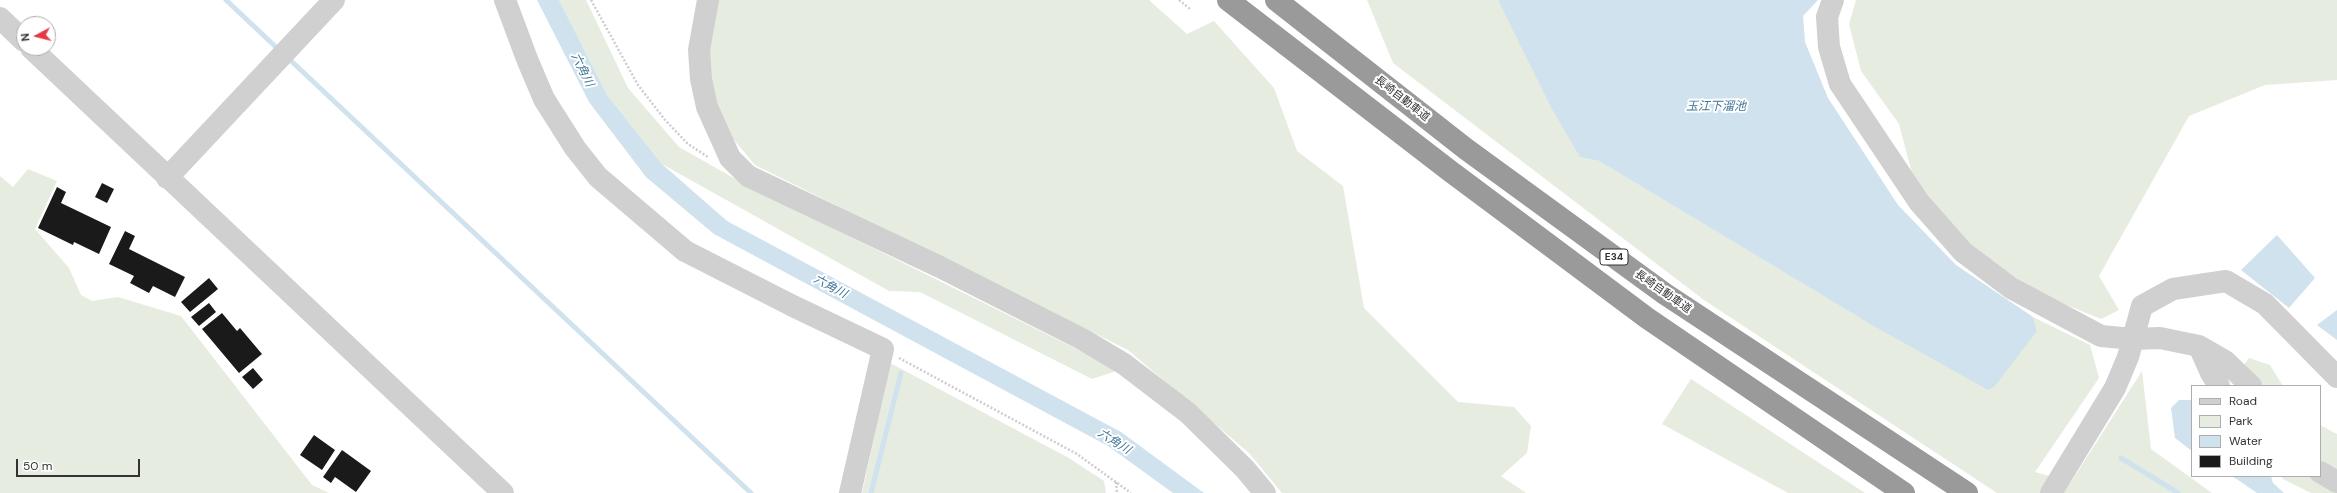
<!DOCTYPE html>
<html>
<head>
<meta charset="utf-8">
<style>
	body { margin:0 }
	#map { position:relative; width:2337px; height:493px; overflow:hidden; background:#fff; font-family:"DM Sans",sans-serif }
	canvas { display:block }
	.legend { position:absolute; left:2191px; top:385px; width:130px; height:92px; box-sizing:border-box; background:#fff; border:1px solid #adadad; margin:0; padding:5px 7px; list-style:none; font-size:12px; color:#333 }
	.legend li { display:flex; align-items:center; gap:8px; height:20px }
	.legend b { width:20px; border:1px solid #adadad }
	.north { position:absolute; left:16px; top:16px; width:40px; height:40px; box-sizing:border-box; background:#fff; border:1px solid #adadad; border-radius:50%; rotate:263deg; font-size:11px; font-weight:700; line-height:16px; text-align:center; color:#333 }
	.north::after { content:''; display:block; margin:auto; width:14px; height:18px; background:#e63946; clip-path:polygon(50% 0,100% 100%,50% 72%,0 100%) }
	.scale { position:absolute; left:16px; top:459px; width:124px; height:18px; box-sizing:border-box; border:2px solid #333; border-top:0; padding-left:5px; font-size:12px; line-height:14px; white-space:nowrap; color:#333; -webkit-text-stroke:3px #fff; paint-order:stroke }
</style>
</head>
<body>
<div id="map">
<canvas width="2337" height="493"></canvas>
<ul class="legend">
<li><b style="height:5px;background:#d0d0d0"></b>Road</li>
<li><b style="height:11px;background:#e6ecdf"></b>Park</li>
<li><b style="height:11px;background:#cfe2ee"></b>Water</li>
<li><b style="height:11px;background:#1a1a1a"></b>Building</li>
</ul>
<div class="north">N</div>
<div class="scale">50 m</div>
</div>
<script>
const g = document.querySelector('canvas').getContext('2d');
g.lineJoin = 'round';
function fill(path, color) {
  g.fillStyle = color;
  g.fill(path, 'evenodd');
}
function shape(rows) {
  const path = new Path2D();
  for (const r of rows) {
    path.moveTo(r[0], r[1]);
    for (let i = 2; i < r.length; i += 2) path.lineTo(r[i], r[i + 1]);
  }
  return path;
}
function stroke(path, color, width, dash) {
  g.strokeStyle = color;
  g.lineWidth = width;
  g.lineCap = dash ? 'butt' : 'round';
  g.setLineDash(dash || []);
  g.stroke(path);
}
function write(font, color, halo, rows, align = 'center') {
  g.font = font + ' "DM Sans","Noto Sans JP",sans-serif';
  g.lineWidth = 4;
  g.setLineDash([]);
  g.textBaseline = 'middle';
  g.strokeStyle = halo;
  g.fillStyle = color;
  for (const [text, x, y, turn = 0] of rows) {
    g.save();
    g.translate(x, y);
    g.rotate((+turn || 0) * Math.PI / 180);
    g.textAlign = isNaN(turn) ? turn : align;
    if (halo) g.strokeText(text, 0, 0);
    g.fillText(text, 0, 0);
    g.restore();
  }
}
fill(shape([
	[559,0,586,0,628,88,679,147,746,185,1119,370,1092,379,920,292,889,291,662,164,607,95],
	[718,0,1149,0,1187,34,1214,21,1274,88,1297,151,1343,186,1364,308,1458,402,1514,407,1531,426,1527,453,1501,476,1526,493,1282,493,1249,453,1128,350,755,165,724,128,708,74,711,14],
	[1367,0,1498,0,1580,157,1599,161,1865,321,2037,331,2033,317,2090,345,2099,378,2035,472,2071,482,2142,371,2151,449,2212,493,1997,493,1704,300,1393,63],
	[1856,0,2337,0,2337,80,2265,85,2189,116,2099,276,2119,310,2101,319,2040,294,1968,246,1913,177,1899,124,1861,71,1849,24],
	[28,169,57,181,35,229,69,268,81,295,92,301,118,297,181,316,312,485,329,493,0,493,0,176,13,187],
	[2249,358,2270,365,2283,386,2250,386,2241,369],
	[890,363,1069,458,1104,481,1106,493,862,493],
	[1691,379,1865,493,1788,493,1662,424],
	[2320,425,2337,434,2337,493,2311,493,2283,479,2281,476,2320,476]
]), '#e6ecdf');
fill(shape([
	[537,0,559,0,607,95,662,164,727,221,1121,432,1204,493,1173,493,1108,446,714,234,646,177,589,102],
	[1498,0,1818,0,1803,16,1805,42,1828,98,1898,205,1956,265,2033,317,2037,331,1994,387,1988,390,1865,321,1599,161,1580,157,1552,109],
	[2277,235,2315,278,2289,308,2241,270],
	[2337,310,2337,340,2317,325],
	[2179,400,2192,400,2192,451,2175,438,2171,408],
	[2232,476,2271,476,2273,483,2284,493,2257,493]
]), '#cfe2ee');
stroke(shape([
	[226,0,279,50],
	[287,57,751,493],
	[2121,458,2178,493],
	[871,493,901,373]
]), '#cfe2ee', 5);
fill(shape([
	[102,183,114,189,107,203,95,197],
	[57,187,66,192,61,203,111,227,99,254,74,242,73,245,38,228],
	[125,231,135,236,129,249,185,277,175,297,153,286,149,293,130,283,134,276,109,264],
	[209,278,218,289,190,312,181,302],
	[209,303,216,312,199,326,191,317],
	[222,313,237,331,240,328,262,354,239,373,202,329],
	[253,368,263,380,253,389,242,377],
	[314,435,335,450,322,470,300,455],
	[342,450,371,471,356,492,335,477,331,483,323,477]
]), '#1a1a1a');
stroke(shape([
	[591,0,638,85,665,120,688,144,708,157],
	[1179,0,1190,9],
	[899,358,1077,454,1131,493],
	[1116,482,1117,493]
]), '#cdcdcd', 2.5, [2, 2]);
stroke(shape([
	[505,0,527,59,544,99,575,148,598,177,685,251,793,306,883,349,850,493],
	[708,0,699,50,701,79,707,107,730,158,748,176,940,267,1082,339,1124,364,1188,413,1245,469,1265,493],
	[1833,0,1827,17,1829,47,1840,84,1919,202,1963,252,2011,288,2101,336,2133,339,2160,338,2199,346,2225,361,2251,386],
	[0,18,24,41],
	[31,48,503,493],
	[167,178,334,0],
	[2199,346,2211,373,2219,386],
	[2320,472,2337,482],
	[2051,493,2115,388,2128,357,2142,306,2173,289,2226,281,2265,304,2337,377]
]), '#d0d0d0', 22);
stroke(shape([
	[1228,0,1450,171,1647,318,1904,493],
	[1276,0,1466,149,1665,294,1967,493]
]), '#9a9a9a', 22);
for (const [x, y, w] of [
	[1614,257,28]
]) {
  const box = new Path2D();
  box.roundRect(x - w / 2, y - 8, w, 16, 3);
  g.fillStyle = '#fff';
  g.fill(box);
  stroke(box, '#333', 1);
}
write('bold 10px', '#333', null, [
	["E34",1614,257]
]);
write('11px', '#333', '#fff', [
	["長崎自動車道",1402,99,38],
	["長崎自動車道",1663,292,35]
]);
write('italic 12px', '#3f7597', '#fff', [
	["六角川",582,70,64],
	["玉江下溜池",1716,107],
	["六角川",830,287,28],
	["六角川",1114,442,32]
]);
</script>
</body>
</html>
